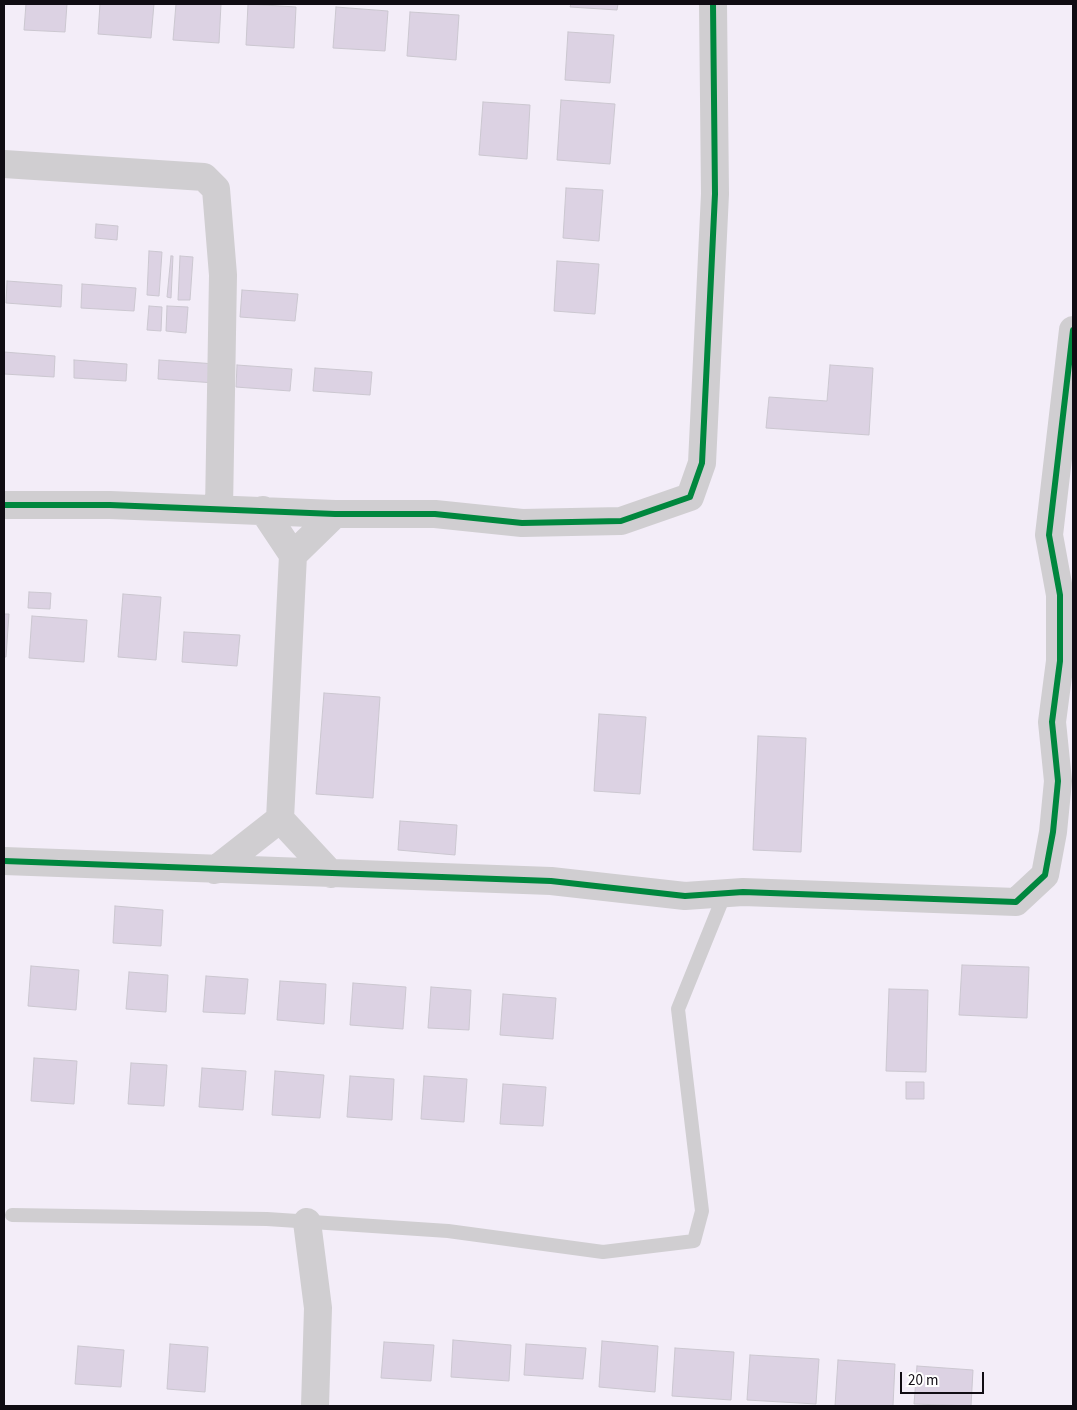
<!DOCTYPE html>
<html>
<head>
<meta charset="utf-8">
<style>
	body { margin:0 }
	#map { position:relative; width:1077px; height:1410px; overflow:hidden; background:#f3edf8; font-family:"Source Sans 3",sans-serif }
	canvas { display:block }
	.frame { position:absolute; inset:0; border:5px solid #100c13; pointer-events:none }
	.scale { position:absolute; left:900px; top:1372px; width:84px; height:22px; box-sizing:border-box; border:2px solid #100c13; border-top:0; padding-left:6px; font-size:15px; line-height:18px; white-space:nowrap; color:#100c13; -webkit-text-stroke:4px #fff; paint-order:stroke }
</style>
</head>
<body>
<div id="map">
<canvas width="1077" height="1410"></canvas>
<div class="frame"></div>
<div class="scale">20 m</div>
</div>
<script>
const g = document.querySelector('canvas').getContext('2d');
g.lineJoin = 'round';
function fill(path, color) {
  g.fillStyle = color;
  g.fill(path, 'evenodd');
}
function shape(rows) {
  const path = new Path2D();
  for (const r of rows) {
    path.moveTo(r[0], r[1]);
    for (let i = 2; i < r.length; i += 2) path.lineTo(r[i], r[i + 1]);
  }
  return path;
}
function stroke(path, color, width, dash) {
  g.strokeStyle = color;
  g.lineWidth = width;
  g.lineCap = dash ? 'butt' : 'round';
  g.setLineDash(dash || []);
  g.stroke(path);
}
const building = shape([
	[26,4,67,4,65,32,24,30,26,4],
	[100,4,154,4,151,38,98,34,100,4],
	[176,4,221,4,219,43,173,40,176,4],
	[248,4,296,7,294,48,246,45,248,4],
	[571,4,618,4,617,10,570,7,571,4],
	[336,7,388,11,385,51,333,48,336,7],
	[410,12,459,15,456,60,407,56,410,12],
	[568,32,614,35,610,83,565,80,568,32],
	[561,100,615,104,610,164,557,160,561,100],
	[483,102,530,105,527,159,479,155,483,102],
	[566,188,603,190,599,241,563,238,566,188],
	[96,224,118,226,117,240,95,238,96,224],
	[149,251,162,252,159,296,147,295,149,251],
	[171,256,173,256,171,298,167,297,171,256],
	[180,256,193,257,190,300,178,300,180,256],
	[557,261,599,264,595,314,554,311,557,261],
	[7,281,62,285,61,307,6,303,7,281],
	[82,284,136,288,134,311,81,308,82,284],
	[242,290,298,294,295,321,240,317,242,290],
	[149,306,162,307,161,331,147,330,149,306],
	[167,306,188,307,186,333,166,331,167,306],
	[4,352,55,356,54,377,4,374,4,352],
	[74,360,127,364,126,381,74,378,74,360],
	[159,360,216,364,215,383,158,379,159,360],
	[237,365,292,369,290,391,236,387,237,365],
	[830,365,873,368,869,435,766,428,769,397,827,401,830,365],
	[315,368,372,372,370,395,313,391,315,368],
	[29,592,51,593,50,609,28,608,29,592],
	[123,594,161,597,156,660,118,657,123,594],
	[4,614,9,614,6,657,4,657,4,614],
	[32,616,87,620,84,662,29,658,32,616],
	[184,632,240,635,237,666,182,662,184,632],
	[324,693,380,697,373,798,316,794,324,693],
	[599,714,646,717,640,794,594,791,599,714],
	[758,736,806,738,801,852,753,850,758,736],
	[400,821,457,825,455,855,398,850,400,821],
	[115,906,163,910,161,946,113,943,115,906],
	[962,965,1029,967,1027,1018,959,1015,962,965],
	[31,966,79,970,76,1010,28,1006,31,966],
	[129,972,168,975,166,1012,126,1009,129,972],
	[206,976,248,979,245,1014,203,1012,206,976],
	[280,981,326,984,324,1024,277,1020,280,981],
	[353,983,406,987,403,1029,350,1025,353,983],
	[431,987,471,990,469,1030,428,1028,431,987],
	[889,989,928,990,926,1072,886,1071,889,989],
	[503,994,556,998,553,1039,500,1035,503,994],
	[34,1058,77,1061,74,1104,31,1101,34,1058],
	[131,1063,167,1065,164,1106,128,1104,131,1063],
	[202,1068,246,1071,243,1110,199,1107,202,1068],
	[275,1071,324,1075,320,1118,272,1115,275,1071],
	[350,1076,394,1079,392,1120,347,1117,350,1076],
	[424,1076,467,1079,464,1122,421,1119,424,1076],
	[906,1082,924,1082,924,1099,906,1099,906,1082],
	[503,1084,546,1087,543,1126,500,1124,503,1084],
	[453,1340,511,1345,509,1381,451,1377,453,1340],
	[602,1341,658,1346,655,1392,599,1387,602,1341],
	[384,1342,434,1345,431,1381,381,1378,384,1342],
	[170,1344,208,1347,205,1392,167,1389,170,1344],
	[526,1344,586,1348,583,1379,524,1375,526,1344],
	[78,1346,124,1350,121,1387,75,1384,78,1346],
	[675,1348,734,1352,731,1400,672,1396,675,1348],
	[750,1355,819,1359,816,1404,747,1400,750,1355],
	[838,1360,895,1364,893,1406,835,1406,838,1360],
	[917,1366,973,1370,971,1406,914,1404,917,1366]
]);
fill(building, '#dcd2e3');
stroke(building, '#cbc7d0', 1);
stroke(shape([
	[12,1215,267,1219,448,1231,603,1252,694,1241,702,1211,678,1009,725,893]
]), '#d0ced1', 14);
stroke(shape([
	[4,164,204,177,216,189,223,275,219,509],
	[4,505,110,505,335,514,435,514,522,523,621,521,690,497,702,463,715,194,713,4],
	[293,555,335,514],
	[280,819,331,874],
	[4,861,551,881,685,896,743,892,1016,902,1045,875,1053,832,1058,781,1052,722,1060,661,1060,595,1049,535,1073,330],
	[215,870,280,819,293,555,263,510],
	[307,1222,318,1308,315,1406]
]), '#d0ced1', 28);
stroke(shape([
	[4,505,110,505,335,514,435,514,522,523,621,521,690,497,702,463,715,194,713,4],
	[4,861,551,881,685,896,743,892,1016,902,1045,875,1053,832,1058,781,1052,722,1060,661,1060,595,1049,535,1073,330]
]), '#00873e', 6);
</script>
</body>
</html>
